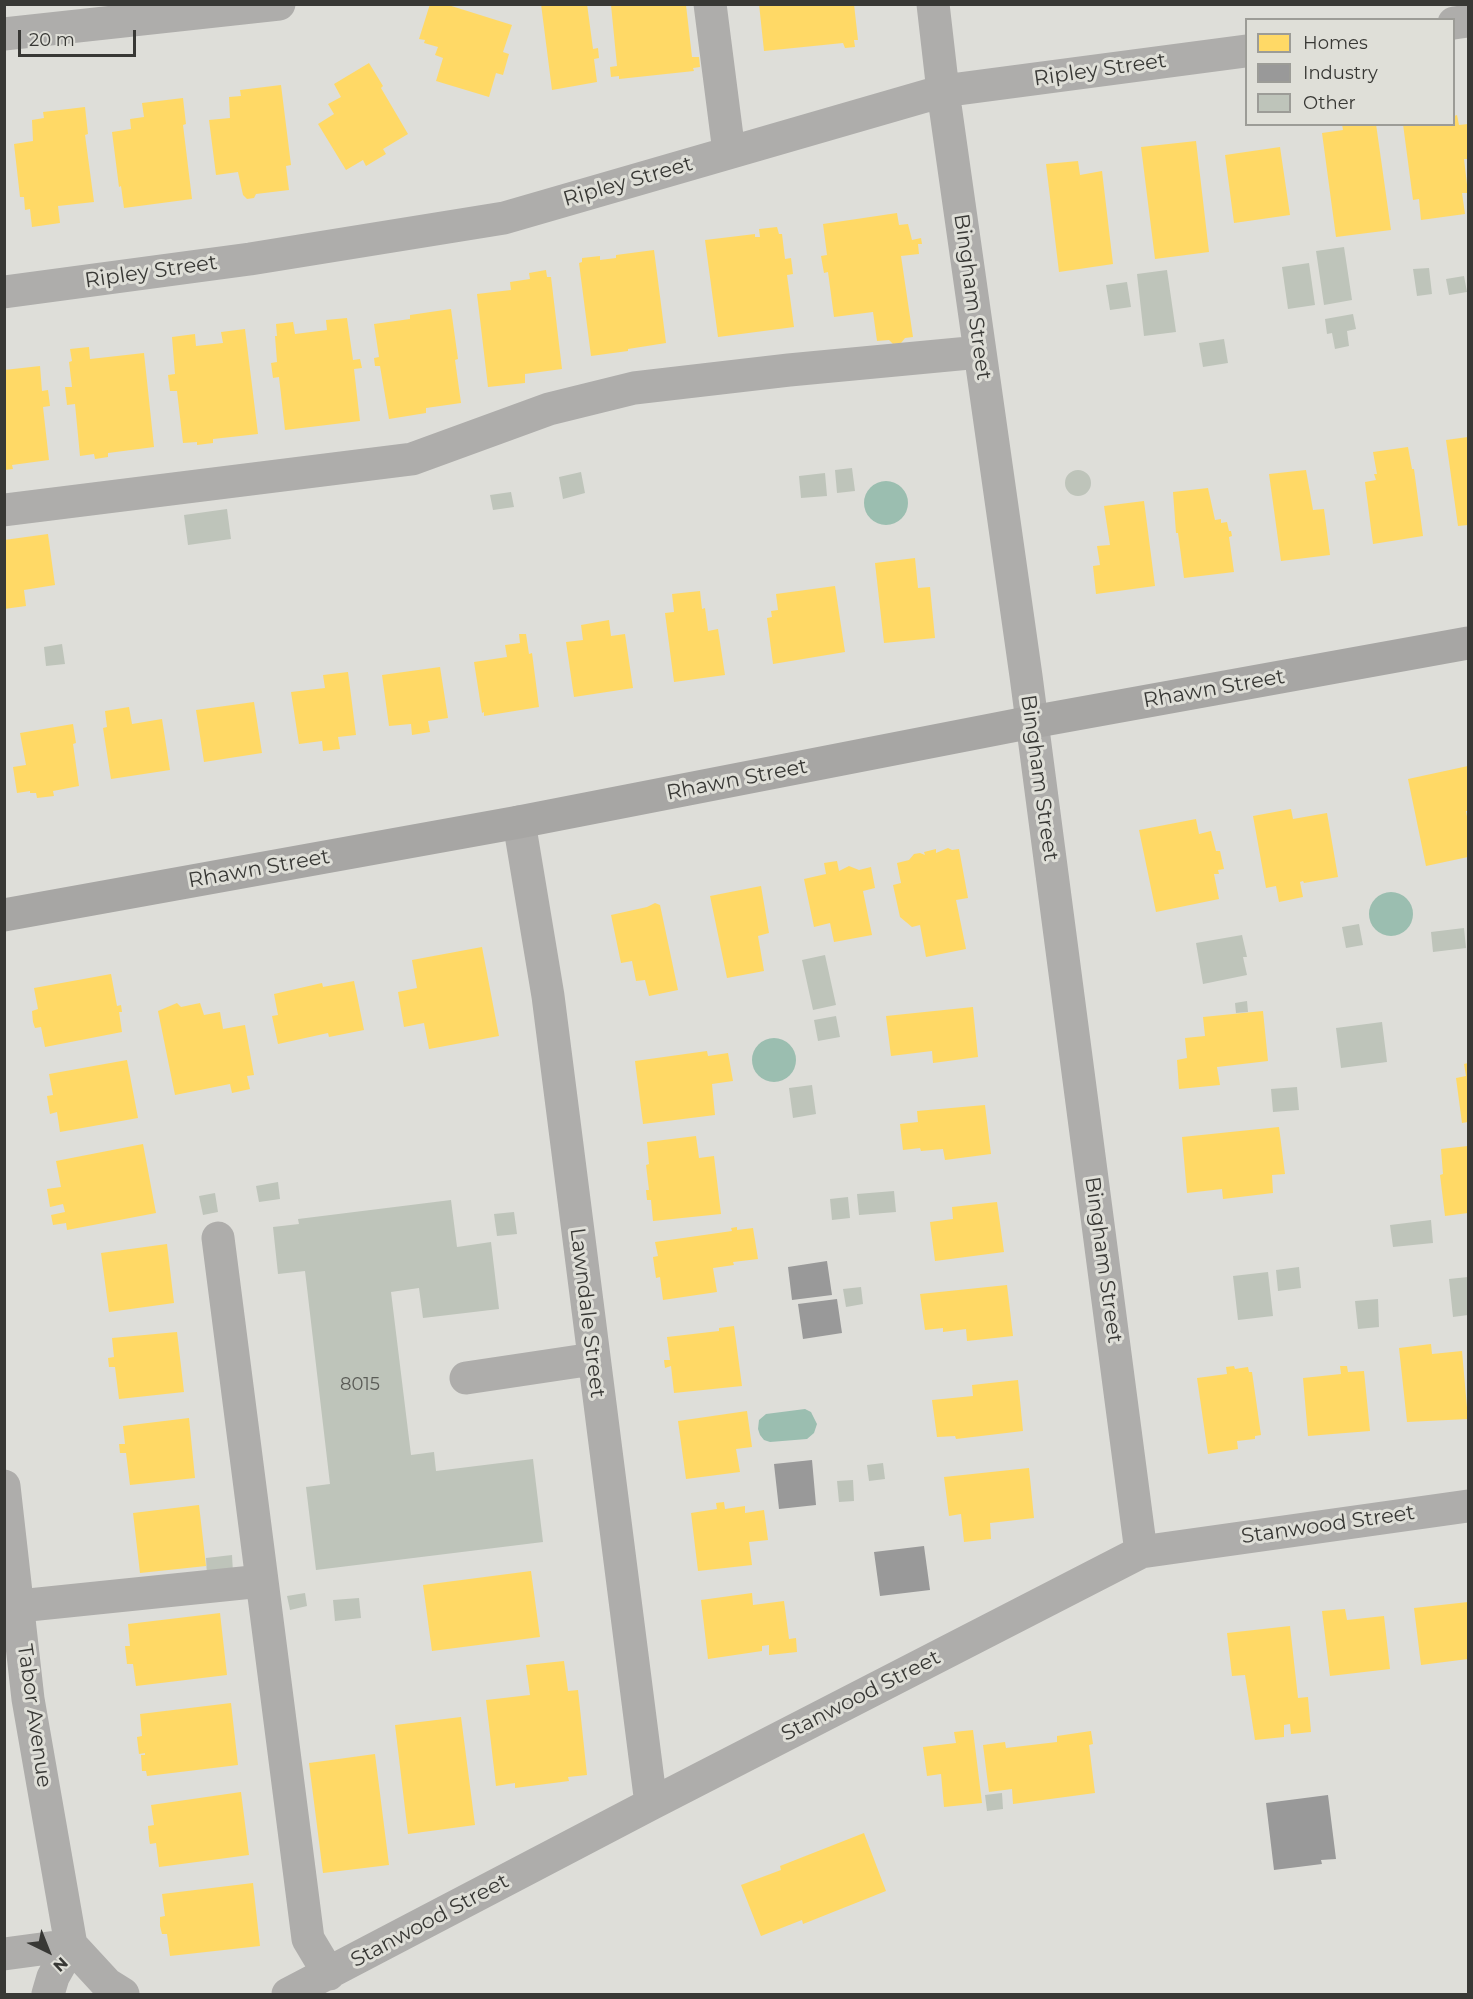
<!DOCTYPE html>
<html>
<head>
<meta charset="utf-8">
<style>
	body { margin:0 }
	#map { position:relative; width:1473px; height:1999px; overflow:hidden; background:#deded9; font-family:Montserrat,sans-serif }
	canvas { display:block }
	.frame { position:absolute; inset:0; border:6px solid #383835; pointer-events:none }
	.legend { position:absolute; left:1245px; top:18px; width:210px; height:108px; box-sizing:border-box; background:#dfdfd8; border:2px solid #9c9c97; margin:0; padding:8px 10px; list-style:none; font-size:18px; color:#383835 }
	.legend li { display:flex; align-items:center; gap:12px; height:30px }
	.legend b { width:30px; border:2px solid #9c9c97 }
	.north { position:absolute; left:18px; top:1921px; width:60px; height:60px; -webkit-text-stroke:4px #dfdfd8; paint-order:stroke; rotate:137deg; font-size:16px; font-weight:700; line-height:24px; text-align:center; color:#383835 }
	.north::after { content:''; display:block; margin:auto; width:21px; height:27px; background:#383835; clip-path:polygon(50% 0,100% 100%,50% 72%,0 100%) }
	.scale { position:absolute; left:18px; top:30px; width:118px; height:27px; box-sizing:border-box; border:3px solid #383835; border-top:0; padding-left:8px; font-size:18px; line-height:21px; white-space:nowrap; color:#383835; -webkit-text-stroke:4px #dfdfd8; paint-order:stroke }
</style>
</head>
<body>
<div id="map">
<canvas width="1473" height="1999"></canvas>
<div class="frame"></div>
<ul class="legend">
<li><b style="height:16px;background:#ffd966"></b>Homes</li>
<li><b style="height:16px;background:#999"></b>Industry</li>
<li><b style="height:16px;background:#bec4ba"></b>Other</li>
</ul>
<div class="north">N</div>
<div class="scale">20 m</div>
</div>
<script>
const g = document.querySelector('canvas').getContext('2d');
g.lineJoin = 'round';
function fill(path, color) {
  g.fillStyle = color;
  g.fill(path, 'evenodd');
}
function shape(rows) {
  const path = new Path2D();
  for (const r of rows) {
    if (r.length === 3) {
      path.moveTo(r[0] + r[2], r[1]);
      path.arc(r[0], r[1], r[2], 0, 2 * Math.PI);
      continue;
    }
    path.moveTo(r[0], r[1]);
    for (let i = 2; i < r.length; i += 2) path.lineTo(r[i], r[i + 1]);
  }
  return path;
}
function stroke(path, color, width, dash) {
  g.strokeStyle = color;
  g.lineWidth = width;
  g.lineCap = dash ? 'butt' : 'round';
  g.setLineDash(dash || []);
  g.stroke(path);
}
function write(font, color, halo, rows, align = 'center') {
  g.font = font + ' Montserrat,sans-serif';
  g.lineWidth = 6;
  g.setLineDash([]);
  g.textBaseline = 'middle';
  g.strokeStyle = halo;
  g.fillStyle = color;
  for (const [text, x, y, turn = 0] of rows) {
    g.save();
    g.translate(x, y);
    g.rotate((+turn || 0) * Math.PI / 180);
    g.textAlign = isNaN(turn) ? turn : align;
    if (halo) g.strokeText(text, 0, 0);
    g.fillText(text, 0, 0);
    g.restore();
  }
}
fill(shape([
	[886,503,22],
	[1391,914,22],
	[774,1060,22],
	[805,1409,811,1412,817,1424,814,1433,807,1439,770,1442,764,1440,760,1435,758,1429,759,1420,766,1414]
]), '#9bbeb0');
fill(shape([
	[430,4,445,4,512,25,503,52,509,54,503,75,496,73,489,97,436,81,443,58,435,55,438,47,424,43,425,40,419,39],
	[541,4,587,4,593,49,598,48,599,58,594,59,597,82,552,90],
	[759,4,854,4,858,40,854,40,855,47,845,48,843,43,764,51],
	[611,5,686,5,692,57,699,57,700,67,693,68,694,71,619,79,619,76,611,77,610,67,617,66],
	[369,63,383,86,381,88,408,134,383,149,386,154,366,166,363,160,346,170,318,124,334,114,328,104,341,97,334,84],
	[281,85,291,165,286,166,289,190,256,194,254,198,247,199,243,195,238,172,216,175,209,120,230,118,229,97,241,96,240,90],
	[183,98,186,124,183,125,192,199,124,208,121,186,119,187,112,132,131,129,130,119,144,117,142,103],
	[85,107,88,134,85,135,94,202,58,206,60,223,32,227,30,209,25,210,24,197,20,197,14,144,33,141,32,120,44,118,43,112],
	[1457,115,1459,125,1468,124,1468,159,1464,159,1468,193,1462,193,1465,214,1421,220,1419,199,1413,200,1403,124,1454,124,1454,116],
	[1342,124,1376,124,1391,230,1336,237,1322,133,1343,130],
	[1196,141,1209,252,1155,259,1141,147],
	[1280,147,1290,215,1234,223,1225,155],
	[1078,161,1080,175,1102,171,1113,264,1059,272,1046,164],
	[897,213,899,225,908,224,912,240,921,238,922,244,918,244,919,254,901,256,913,337,905,338,901,343,893,344,889,340,877,341,873,312,834,317,828,272,824,273,821,256,827,255,823,224],
	[777,227,779,234,782,234,785,259,791,258,793,274,787,275,794,327,718,337,705,240,755,234,755,237,760,237,759,229],
	[654,250,666,343,628,349,628,351,591,356,579,263,582,262,582,258,600,256,600,260,616,258,616,255],
	[546,270,547,277,551,277,562,369,525,374,525,383,488,387,477,294,511,290,510,282,530,279,529,273],
	[451,309,458,359,455,360,461,403,426,408,426,413,389,419,380,366,375,366,374,358,379,357,374,324,410,319,410,315],
	[347,318,353,360,360,359,362,368,354,369,360,421,285,430,279,377,273,378,271,363,277,362,275,336,277,336,276,324,293,322,295,334,327,330,326,320],
	[245,329,258,434,213,439,213,443,197,445,197,442,183,443,177,391,170,391,168,375,175,374,172,337,195,334,196,346,223,343,221,332],
	[89,347,90,359,144,353,154,447,108,453,108,457,95,459,94,454,80,456,75,404,67,405,65,387,72,387,69,362,72,361,70,349],
	[40,366,42,391,48,390,50,406,43,407,49,460,12,465,13,469,4,470,4,370],
	[1468,437,1468,525,1458,526,1446,440],
	[1408,447,1412,469,1414,469,1423,536,1373,544,1365,482,1376,480,1374,474,1377,474,1373,452],
	[1306,470,1313,510,1324,509,1330,555,1281,561,1269,474],
	[1208,488,1215,520,1221,519,1221,523,1227,522,1229,531,1231,531,1232,536,1229,537,1234,572,1184,578,1178,533,1176,533,1173,492],
	[1144,501,1155,586,1096,594,1093,566,1100,565,1097,546,1110,545,1104,506],
	[48,534,55,585,24,590,26,606,4,609,4,540],
	[915,558,918,588,930,587,935,638,884,643,875,563],
	[835,586,845,652,773,664,767,618,772,617,771,611,778,610,776,594],
	[700,591,702,609,705,608,708,631,718,629,725,675,674,682,665,613,674,612,672,594],
	[609,620,611,636,625,634,633,688,574,697,566,642,583,640,581,625],
	[519,634,526,634,529,654,532,653,539,707,484,716,484,712,482,713,474,662,507,657,505,645,520,643],
	[440,667,448,718,428,721,430,732,412,735,411,724,389,726,382,675],
	[348,672,356,735,338,737,340,749,323,751,322,741,299,744,291,692,325,688,323,675],
	[254,702,262,753,204,762,196,710],
	[129,707,132,724,162,719,170,770,111,779,103,728,107,727,105,711],
	[73,724,76,743,73,744,79,786,53,791,54,796,37,798,36,793,30,793,30,791,17,793,13,767,26,765,20,733],
	[1468,766,1468,811,1466,811,1468,822,1468,857,1426,866,1408,779],
	[1291,809,1293,819,1327,813,1338,877,1304,883,1303,881,1300,882,1303,897,1279,902,1276,886,1266,888,1253,816],
	[1196,819,1199,834,1211,831,1216,851,1220,851,1224,869,1218,870,1219,874,1214,874,1219,899,1156,912,1139,830],
	[948,848,952,850,959,849,968,898,956,900,966,949,926,957,920,925,912,927,900,917,893,885,901,883,897,863,909,860,914,854,920,853,925,855,924,852,936,849,936,853],
	[837,861,839,871,849,866,859,870,871,867,875,888,863,891,872,935,834,942,830,923,814,927,804,879,826,874,824,863],
	[761,886,769,933,758,936,764,971,727,978,710,896],
	[655,903,660,905,678,990,649,996,645,980,636,981,632,961,621,963,611,915,647,907],
	[482,947,499,1036,429,1049,424,1023,404,1027,398,992,417,988,412,960],
	[111,974,117,1006,121,1005,122,1012,119,1012,122,1032,45,1047,41,1027,35,1028,33,1022,32,1011,38,1009,34,988],
	[354,981,364,1030,329,1037,328,1033,278,1044,272,1016,278,1015,274,994,322,983,323,987],
	[177,1003,181,1007,200,1003,204,1015,220,1012,223,1029,245,1025,254,1075,247,1076,250,1089,232,1093,230,1084,175,1095,158,1011],
	[973,1007,978,1057,933,1063,932,1051,891,1056,886,1016],
	[1263,1011,1268,1061,1217,1067,1220,1085,1179,1089,1177,1060,1187,1058,1185,1038,1205,1036,1203,1017],
	[707,1051,708,1056,728,1053,733,1081,712,1084,715,1115,643,1124,635,1061],
	[127,1060,138,1118,60,1132,57,1112,50,1114,47,1096,53,1095,49,1074],
	[1468,1063,1468,1122,1462,1123,1456,1078,1466,1076,1464,1064],
	[985,1105,991,1154,945,1160,943,1149,921,1151,920,1148,903,1150,900,1124,918,1122,917,1111],
	[1279,1127,1285,1174,1272,1175,1273,1193,1223,1199,1222,1189,1187,1193,1182,1137],
	[696,1136,699,1158,714,1156,721,1214,653,1221,651,1200,647,1200,646,1190,649,1190,646,1165,649,1164,647,1142],
	[143,1144,156,1213,67,1230,66,1223,53,1225,51,1215,65,1212,63,1204,50,1207,47,1189,61,1187,56,1161],
	[1468,1146,1468,1213,1445,1216,1440,1175,1443,1174,1441,1149],
	[997,1202,1004,1252,935,1261,930,1222,953,1219,952,1207],
	[737,1227,737,1230,753,1228,758,1259,733,1262,734,1265,713,1268,717,1292,663,1300,660,1277,656,1278,653,1257,658,1256,655,1242,732,1231,731,1228],
	[167,1244,174,1303,109,1312,101,1253],
	[1007,1285,1013,1336,967,1341,966,1329,943,1332,943,1328,925,1330,920,1294],
	[734,1326,742,1386,674,1393,671,1366,665,1368,664,1360,670,1360,667,1337,719,1331,719,1328],
	[177,1332,184,1392,119,1399,115,1367,109,1367,108,1358,114,1357,112,1338],
	[1431,1344,1432,1354,1462,1351,1468,1419,1407,1422,1399,1348],
	[1234,1366,1235,1369,1248,1367,1249,1372,1252,1372,1261,1435,1255,1436,1255,1439,1237,1441,1238,1449,1208,1454,1197,1378,1227,1374,1226,1367],
	[1340,1366,1347,1366,1348,1372,1364,1371,1370,1431,1308,1436,1303,1378,1341,1374],
	[1018,1380,1023,1431,956,1439,955,1436,937,1437,932,1400,973,1396,972,1385],
	[747,1411,752,1447,736,1449,740,1472,686,1479,678,1421],
	[189,1418,195,1478,130,1485,126,1453,120,1453,119,1444,125,1444,123,1426],
	[1029,1468,1034,1518,990,1523,991,1539,964,1542,961,1514,949,1516,944,1477],
	[724,1502,725,1509,745,1506,745,1513,764,1510,768,1540,749,1542,752,1565,698,1571,691,1513,717,1509,716,1503],
	[199,1505,206,1566,140,1573,133,1513],
	[531,1571,540,1637,432,1651,423,1585],
	[752,1593,753,1605,784,1601,789,1639,796,1638,797,1652,769,1655,769,1645,762,1646,762,1651,708,1659,701,1600],
	[1468,1602,1468,1659,1421,1665,1414,1608],
	[1345,1609,1347,1620,1384,1616,1390,1669,1330,1676,1322,1611],
	[220,1613,227,1675,136,1686,133,1664,127,1664,125,1646,130,1646,128,1624],
	[1290,1626,1298,1698,1308,1697,1311,1732,1291,1734,1290,1724,1284,1725,1284,1737,1255,1740,1245,1675,1232,1676,1227,1633],
	[564,1661,568,1691,578,1690,587,1775,568,1777,569,1781,515,1788,515,1783,496,1786,486,1700,530,1695,526,1665],
	[231,1703,238,1765,147,1776,146,1771,142,1771,141,1755,145,1755,145,1753,139,1754,137,1737,142,1736,140,1714],
	[461,1717,475,1825,408,1834,395,1725],
	[973,1730,982,1803,944,1807,941,1774,927,1776,923,1747,956,1743,954,1732],
	[1091,1731,1093,1744,1089,1745,1095,1793,1013,1804,1012,1789,989,1792,983,1745,1005,1742,1006,1748,1057,1742,1057,1736],
	[375,1754,389,1865,323,1873,309,1763],
	[241,1792,249,1855,159,1867,156,1843,150,1844,149,1838,148,1826,154,1825,151,1805],
	[864,1833,886,1891,803,1924,802,1920,761,1936,741,1885,781,1870,780,1866],
	[253,1883,260,1946,170,1956,167,1934,162,1934,160,1926,160,1917,165,1916,162,1894]
]), '#ffd966');
fill(shape([
	[827,1261,832,1295,792,1300,788,1267],
	[837,1299,842,1333,803,1339,798,1304],
	[812,1460,816,1505,779,1509,774,1464],
	[924,1546,930,1590,880,1596,874,1552],
	[1328,1795,1336,1859,1321,1860,1322,1864,1274,1870,1266,1803]
]), '#999');
fill(shape([
	[1344,247,1352,300,1324,305,1316,251],
	[1309,263,1315,305,1288,309,1282,267],
	[1429,268,1432,294,1417,296,1413,269],
	[1167,270,1176,332,1144,336,1137,274],
	[1464,276,1467,292,1449,295,1446,279],
	[1127,282,1131,307,1110,310,1106,285],
	[1353,314,1356,329,1347,331,1349,346,1335,349,1332,333,1327,334,1325,319],
	[1224,339,1228,363,1203,367,1199,343],
	[852,468,855,491,837,493,835,470],
	[1078,483,13],
	[581,472,585,493,563,499,559,477],
	[825,473,827,496,801,498,799,476],
	[511,492,514,507,493,510,490,495],
	[227,509,231,539,188,545,184,515],
	[62,644,65,664,46,666,44,647],
	[1359,924,1363,945,1346,948,1342,927],
	[1464,928,1466,948,1433,952,1431,932],
	[1242,935,1247,957,1243,957,1247,975,1203,984,1196,943],
	[825,955,836,1005,813,1010,802,960],
	[1247,1001,1248,1012,1236,1013,1235,1003],
	[836,1016,840,1037,818,1041,814,1020],
	[1382,1022,1387,1062,1341,1068,1336,1028],
	[812,1085,816,1114,793,1118,789,1088],
	[1297,1087,1299,1110,1273,1112,1271,1089],
	[278,1182,280,1199,259,1202,256,1186],
	[894,1191,896,1212,859,1215,857,1194],
	[215,1193,218,1212,203,1215,199,1196],
	[848,1197,850,1218,832,1220,830,1199],
	[451,1200,457,1247,491,1242,499,1309,423,1318,419,1288,391,1292,411,1455,434,1452,436,1471,533,1459,543,1542,316,1570,306,1487,330,1484,305,1271,278,1274,273,1227,299,1224,298,1219],
	[514,1212,517,1234,497,1236,494,1214],
	[1431,1220,1433,1243,1393,1247,1390,1225],
	[1299,1267,1301,1288,1278,1291,1276,1270],
	[1268,1272,1273,1316,1238,1320,1233,1276],
	[1468,1277,1468,1315,1453,1317,1449,1279],
	[861,1287,863,1304,846,1307,843,1289],
	[1378,1299,1379,1327,1358,1329,1355,1301],
	[883,1463,885,1479,869,1481,867,1465],
	[853,1480,854,1501,839,1502,837,1481],
	[232,1555,233,1573,207,1576,206,1558],
	[305,1593,307,1606,290,1610,287,1596],
	[359,1598,361,1618,335,1621,333,1600],
	[1002,1793,1003,1809,987,1811,985,1795]
]), '#bec4ba');
stroke(shape([
	[710,4,729,152],
	[933,4,943,91,1026,676,1141,1552],
	[1454,23,1468,21],
	[4,34,279,4],
	[4,292,250,259,504,218,943,91,1246,51],
	[4,510,412,459,549,409,634,388,789,370,980,352],
	[519,822,548,996,651,1804],
	[218,1238,308,1939,329,1974],
	[466,1378,593,1359],
	[4,1486,28,1699,71,1945],
	[19,1606,262,1581],
	[71,1945,107,1984,123,1994],
	[4,1954,71,1945],
	[48,1994,53,1977,71,1945],
	[288,1994,651,1804,1141,1552,1468,1506]
]), '#aeadab', 33);
stroke(shape([
	[4,915,519,822,1032,722,1468,643]
]), '#a7a6a4', 33);
write('18px', '#5a5b56', null, [
	["8015",360,1385]
]);
write('21px', '#383835', '#dfdfd8', [
	["Ripley Street",1100,70,-8],
	["Ripley Street",628,182,-16],
	["Ripley Street",151,272,-8],
	["Bingham Street",972,297,82],
	["Rhawn Street",1214,689,-10],
	["Bingham Street",1039,778,82],
	["Rhawn Street",737,780,-11],
	["Rhawn Street",259,869,-10],
	["Bingham Street",1103,1260,82],
	["Lawndale Street",587,1313,83],
	["Stanwood Street",1328,1525,-8],
	["Stanwood Street",861,1696,-27],
	["Tabor Avenue",34,1716,82],
	["Stanwood Street",430,1921,-28]
]);
</script>
</body>
</html>
